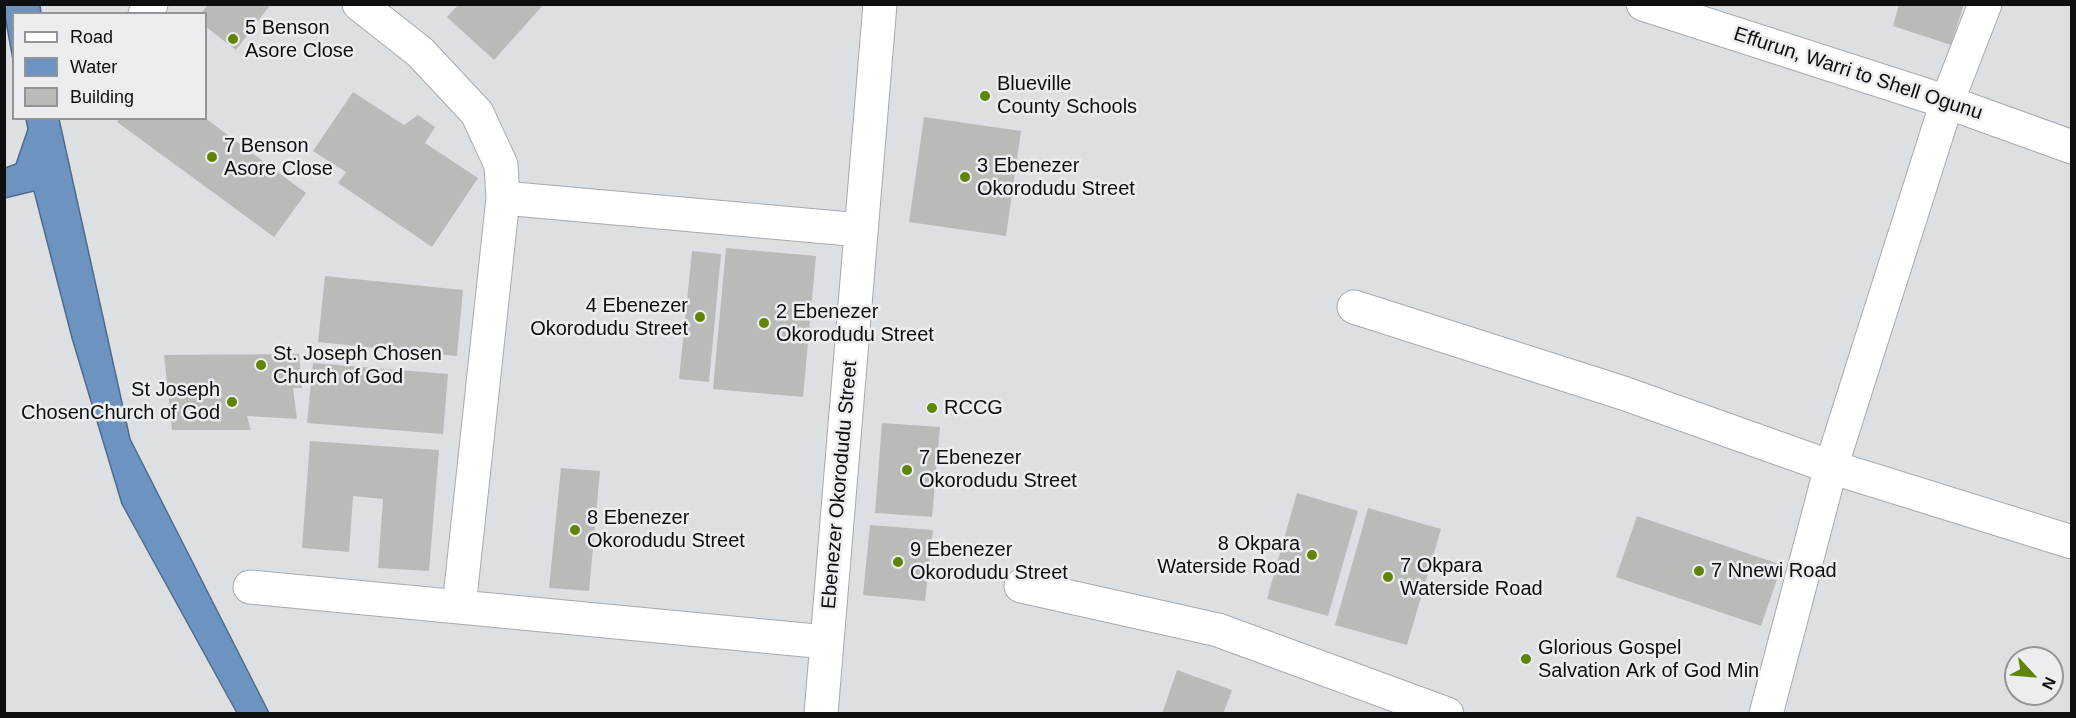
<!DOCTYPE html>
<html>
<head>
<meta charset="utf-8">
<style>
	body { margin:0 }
	#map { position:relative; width:2076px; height:718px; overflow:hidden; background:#dde0e3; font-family:Helvetica,sans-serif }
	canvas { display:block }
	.frame { position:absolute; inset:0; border:6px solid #0e0f10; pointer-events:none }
	.legend { position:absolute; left:12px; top:12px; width:195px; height:108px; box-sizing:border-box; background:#ebedf0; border:2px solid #939496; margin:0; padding:8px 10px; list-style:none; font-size:18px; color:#0e0f10 }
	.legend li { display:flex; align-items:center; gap:12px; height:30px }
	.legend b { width:30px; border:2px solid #939496 }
	.north { position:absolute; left:2004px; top:646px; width:60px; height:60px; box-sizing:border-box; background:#ebedf0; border:2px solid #939496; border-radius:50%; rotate:116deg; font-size:16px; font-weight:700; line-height:24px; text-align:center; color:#0e0f10 }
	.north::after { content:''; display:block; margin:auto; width:21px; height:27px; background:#608506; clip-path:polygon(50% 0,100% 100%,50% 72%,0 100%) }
</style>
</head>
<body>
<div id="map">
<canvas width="2076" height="718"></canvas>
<div class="frame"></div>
<ul class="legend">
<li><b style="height:8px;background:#fff"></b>Road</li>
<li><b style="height:16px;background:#6d93c1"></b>Water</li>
<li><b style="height:16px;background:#b9bbb8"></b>Building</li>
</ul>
<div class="north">N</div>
</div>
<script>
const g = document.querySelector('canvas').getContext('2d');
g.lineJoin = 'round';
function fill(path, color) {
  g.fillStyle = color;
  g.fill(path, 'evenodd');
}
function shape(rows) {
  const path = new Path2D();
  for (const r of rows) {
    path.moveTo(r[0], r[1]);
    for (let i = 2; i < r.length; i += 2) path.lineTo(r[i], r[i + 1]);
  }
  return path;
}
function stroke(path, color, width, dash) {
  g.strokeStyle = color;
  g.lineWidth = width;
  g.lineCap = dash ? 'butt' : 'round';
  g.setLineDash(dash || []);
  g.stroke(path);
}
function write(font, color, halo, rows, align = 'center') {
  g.font = font + ' Helvetica,sans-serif';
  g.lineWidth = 5;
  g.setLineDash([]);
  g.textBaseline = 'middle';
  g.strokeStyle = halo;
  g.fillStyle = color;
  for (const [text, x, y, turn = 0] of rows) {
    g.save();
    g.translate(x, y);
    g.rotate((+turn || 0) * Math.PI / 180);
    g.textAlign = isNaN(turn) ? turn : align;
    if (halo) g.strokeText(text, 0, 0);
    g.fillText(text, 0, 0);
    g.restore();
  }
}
const water = shape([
	[4,5,40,5,41,13,14,14,13,60,5,16,4,5],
	[26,119,59,119,130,439,269,713,237,713,122,504,72,338,34,191,5,198,5,168,16,164,28,129,26,119]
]);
fill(water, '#6d93c1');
stroke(water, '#506b8c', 1.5);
fill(shape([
	[208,4,271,4,236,50,206,27,206,14,201,14],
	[459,4,544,4,494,60,447,17],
	[1899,4,1964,4,1951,45,1893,26],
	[353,92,404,125,418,115,435,127,425,143,478,178,432,247,338,183,346,172,313,151],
	[924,117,1021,131,1006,236,909,222],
	[120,118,205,118,306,193,274,237,117,122],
	[726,248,816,256,803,397,713,389],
	[692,251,721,254,709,382,679,379],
	[325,276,463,290,457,356,318,342],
	[299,354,302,388,293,388,297,419,247,416,251,430,172,430,164,355],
	[313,363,448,374,443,434,307,423],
	[882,423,940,427,932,517,875,513],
	[310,441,439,450,429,571,378,568,383,499,353,496,349,552,302,548],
	[561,468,600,471,589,591,549,588],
	[1297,493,1358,511,1328,616,1267,599],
	[1368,508,1441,529,1407,645,1335,625],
	[1637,516,1782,565,1761,626,1616,577],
	[870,525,933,530,925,601,863,595],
	[1177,670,1232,690,1223,714,1162,714]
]), '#b9bbb8');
const minor = shape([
	[359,4,420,52,477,113,501,165,503,198,459,607],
	[1643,4,1947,102,2072,147],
	[145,14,151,4],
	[503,198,861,230],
	[1354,307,1623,393,1831,467,2072,542],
	[1021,586,1218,630,1447,714],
	[250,587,826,642],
	[821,714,880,4],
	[1766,714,1831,467,1947,102,1985,4]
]);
stroke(minor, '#a7a9ac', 35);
stroke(minor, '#fff', 33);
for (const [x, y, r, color] of [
	[233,39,6,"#608506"],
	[985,96,6,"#608506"],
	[212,157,6,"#608506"],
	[965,177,6,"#608506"],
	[700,317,6,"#608506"],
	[764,323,6,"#608506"],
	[261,365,6,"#608506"],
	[232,402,6,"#608506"],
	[932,408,6,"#608506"],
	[907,470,6,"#608506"],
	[575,530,6,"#608506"],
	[1312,555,6,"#608506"],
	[898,562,6,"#608506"],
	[1699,571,6,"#608506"],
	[1388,577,6,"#608506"],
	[1526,659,6,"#608506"]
]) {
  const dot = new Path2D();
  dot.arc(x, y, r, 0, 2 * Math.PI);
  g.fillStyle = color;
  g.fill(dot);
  stroke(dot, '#ebedf0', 2);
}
write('20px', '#0e0f10', '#ebedf0', [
	["5 Benson",245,28],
	["Asore Close",245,51],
	["Blueville",997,84],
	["County Schools",997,107],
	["7 Benson",224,146],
	["Asore Close",224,169],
	["3 Ebenezer",977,166],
	["Okorodudu Street",977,189],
	["4 Ebenezer",688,306,"right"],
	["Okorodudu Street",688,329,"right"],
	["2 Ebenezer",776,312],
	["Okorodudu Street",776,335],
	["St. Joseph Chosen",273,354],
	["Church of God",273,377],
	["St Joseph",220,390,"right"],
	["ChosenChurch of God",220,413,"right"],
	["RCCG",944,408],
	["7 Ebenezer",919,458],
	["Okorodudu Street",919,481],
	["8 Ebenezer",587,518],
	["Okorodudu Street",587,541],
	["8 Okpara",1300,544,"right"],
	["Waterside Road",1300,567,"right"],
	["9 Ebenezer",910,550],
	["Okorodudu Street",910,573],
	["7 Okpara",1400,566],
	["Waterside Road",1400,589],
	["7 Nnewi Road",1711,571],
	["Glorious Gospel",1538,648],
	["Salvation Ark of God Min",1538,671]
], 'left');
write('20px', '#0e0f10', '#ebedf0', [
	["Effurun, Warri to Shell Ogunu",1858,74,18],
	["Ebenezer Okorodudu Street",840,485,-85]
]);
</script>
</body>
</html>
